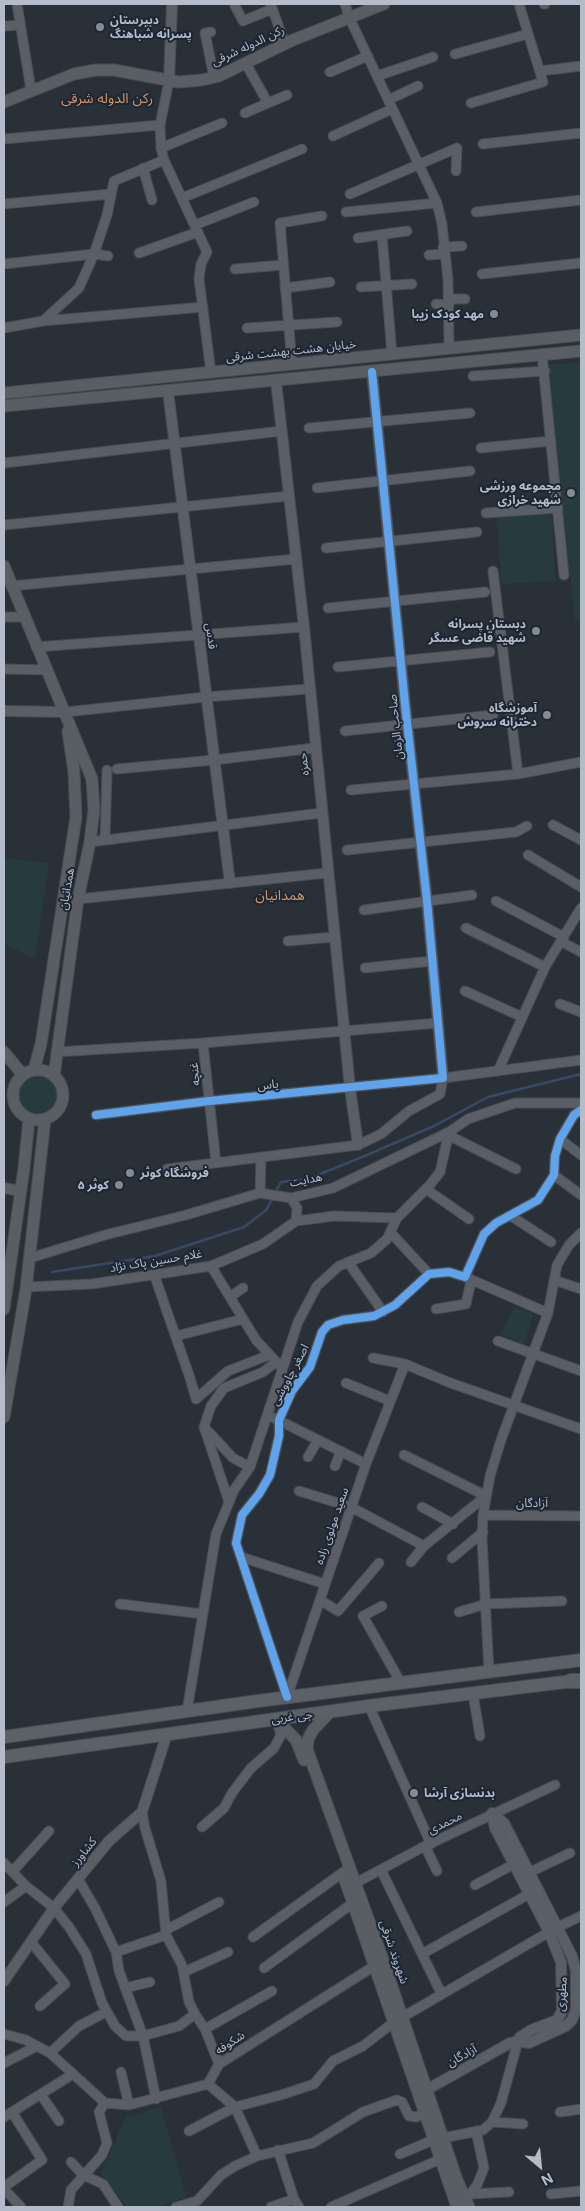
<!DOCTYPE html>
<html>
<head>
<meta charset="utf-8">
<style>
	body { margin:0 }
	#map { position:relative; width:585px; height:2211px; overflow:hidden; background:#2a3038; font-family:Inter,sans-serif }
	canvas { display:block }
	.frame { position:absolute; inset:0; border:5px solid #b4bcc9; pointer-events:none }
	.north { position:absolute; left:515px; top:2141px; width:50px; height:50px; -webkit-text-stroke:4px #1d2633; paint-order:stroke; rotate:152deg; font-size:14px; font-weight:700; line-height:20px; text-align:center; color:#b4bcc9 }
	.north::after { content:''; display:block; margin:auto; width:18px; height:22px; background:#b4bcc9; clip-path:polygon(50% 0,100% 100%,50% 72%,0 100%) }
</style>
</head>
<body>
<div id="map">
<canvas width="585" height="2211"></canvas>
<div class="frame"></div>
<div class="north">N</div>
</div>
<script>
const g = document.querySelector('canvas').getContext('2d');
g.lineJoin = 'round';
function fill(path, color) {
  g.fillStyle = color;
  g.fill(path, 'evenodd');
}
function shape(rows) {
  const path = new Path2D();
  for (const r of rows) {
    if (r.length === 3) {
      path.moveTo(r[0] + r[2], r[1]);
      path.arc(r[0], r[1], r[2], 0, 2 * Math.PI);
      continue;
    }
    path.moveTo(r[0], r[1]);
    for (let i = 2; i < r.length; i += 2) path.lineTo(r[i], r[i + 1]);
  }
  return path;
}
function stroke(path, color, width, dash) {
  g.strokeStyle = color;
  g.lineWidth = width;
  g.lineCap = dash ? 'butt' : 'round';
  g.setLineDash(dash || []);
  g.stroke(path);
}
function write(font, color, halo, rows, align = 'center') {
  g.font = font + ' Inter,"Noto Sans Arabic",sans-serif';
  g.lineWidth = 4;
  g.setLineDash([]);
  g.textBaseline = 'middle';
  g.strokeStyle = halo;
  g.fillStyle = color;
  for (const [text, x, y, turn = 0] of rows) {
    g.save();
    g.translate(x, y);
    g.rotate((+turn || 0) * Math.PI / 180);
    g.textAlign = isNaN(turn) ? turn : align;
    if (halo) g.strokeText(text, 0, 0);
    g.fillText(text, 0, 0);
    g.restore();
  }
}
fill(shape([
	[581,362,581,621,575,621,548,365],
	[552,514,555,581,501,584,497,517],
	[4,858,49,863,35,959,4,944],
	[38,1094,19],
	[514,1307,533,1314,524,1344,501,1335],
	[161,2107,186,2197,156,2207,127,2207,101,2173,126,2117]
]), '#273a3e');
stroke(shape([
	[275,1193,281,1182,308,1179,367,1155,434,1126,488,1097,581,1074],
	[52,1272,155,1256,244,1227,266,1210,273,1198]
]), '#384963', 2.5);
const minor = shape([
	[17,4,31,90],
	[345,4,349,17,437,203,442,224,448,279,449,348],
	[544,4,545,4],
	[271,5,285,44],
	[235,6,243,21,272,9],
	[6,26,20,25],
	[211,32,205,33,214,77],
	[455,54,528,34],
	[540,71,581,66],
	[330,72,368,56],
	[377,76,433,57],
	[169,81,160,125,161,148,164,160,207,252,201,264,199,279,211,373],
	[388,100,418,86],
	[268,103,287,95],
	[471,103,543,82,519,4],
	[245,113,268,103,246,64],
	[333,136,392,109],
	[4,139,160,125],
	[483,144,581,133],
	[161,148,222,123],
	[143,168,152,200],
	[350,194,457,148,456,171],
	[182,198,302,149],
	[4,204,111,194],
	[346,212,437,203],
	[476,212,581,200],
	[195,225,254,202],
	[382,235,392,354],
	[358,238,407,231],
	[443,247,462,246],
	[139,253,198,232],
	[429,255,444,254],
	[4,264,94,254,108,256],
	[235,269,283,265],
	[482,274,581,263],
	[361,287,412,284],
	[285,288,330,282],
	[449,299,465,299],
	[436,304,449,305],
	[43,321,79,288,94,254,107,215,114,181,164,160],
	[4,328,43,321,203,307],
	[247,328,337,322],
	[542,355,564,575],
	[292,364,280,223,322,216],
	[473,376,545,371],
	[309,428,470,413],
	[481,448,551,441],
	[4,463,282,431],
	[317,488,470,471],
	[486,513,558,508],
	[4,525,289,496],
	[326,548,477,532],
	[493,571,518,774],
	[11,586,296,559],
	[328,608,485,592],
	[4,617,24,617],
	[36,647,304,627],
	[338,667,490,652],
	[4,669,47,670],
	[66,712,206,697,308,689],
	[345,731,493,715],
	[117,769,214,760,314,748],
	[351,790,518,774,581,762],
	[553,825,581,840],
	[105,840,107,770],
	[90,842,321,813],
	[347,850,516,832,527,826],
	[528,855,581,887],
	[78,899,327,873],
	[496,901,564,937],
	[364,910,472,895],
	[466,928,545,967],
	[288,941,334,937],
	[562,942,581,952],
	[365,968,432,961],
	[465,991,522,1017],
	[560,1004,581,1012],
	[203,1043,216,1163],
	[56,1052,203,1043,438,1023],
	[498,1071,545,967,581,908],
	[96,1115,209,1101,443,1078],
	[448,1135,516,1169],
	[560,1139,581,1155],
	[167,1169,358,1145,381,1134,409,1111,440,1094,443,1078,581,1060],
	[554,1175,581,1195],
	[426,1189,469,1219],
	[260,1193,261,1157],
	[291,1198,297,1208,296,1221],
	[511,1216,551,1242],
	[391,1233,429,1274],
	[30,1258,105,1235,186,1215,260,1193,291,1198,333,1188,449,1132,468,1119,515,1103,581,1103],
	[348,1262,383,1312],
	[211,1266,256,1340,282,1368],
	[154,1274,190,1378,196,1399,228,1371,269,1355],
	[465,1277,548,1313],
	[554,1280,581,1289],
	[26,1287,92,1284,211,1266,263,1244,296,1221,334,1216,397,1218],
	[230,1297,243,1288],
	[436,1309,466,1304,471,1281],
	[176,1336,243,1319],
	[498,1341,581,1371],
	[373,1358,405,1364,448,1382,581,1429],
	[346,1383,390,1401],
	[274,1418,366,1464],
	[204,1427,211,1406,224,1388,263,1372,276,1362],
	[204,1427,229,1502],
	[206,1429,233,1458,250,1467],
	[308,1457,318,1440],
	[335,1466,341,1451],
	[299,1491,351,1507,424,1546,486,1496,404,1455],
	[422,1507,453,1524],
	[483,1515,581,1516],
	[241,1557,325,1584],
	[452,1558,483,1532],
	[411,1562,424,1546],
	[320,1600,338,1611,379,1563],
	[120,1604,203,1614],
	[382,1606,363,1616,401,1683],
	[459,1612,486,1604,562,1601],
	[489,1672,482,1539,483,1515,490,1476,501,1440,548,1313,557,1265,569,1245,581,1233],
	[473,1694,480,1736],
	[287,1697,236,1543,242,1515,259,1494,270,1475,279,1436,279,1420,292,1391,310,1367,322,1332,328,1325,343,1320,374,1316,395,1305,429,1274,449,1272,465,1277,484,1234,496,1223,538,1200,554,1175,555,1156,560,1139,574,1115,581,1110],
	[287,1697,366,1464,405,1364],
	[369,1706,431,1844],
	[187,1711,216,1534,234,1490,250,1467,298,1322,317,1286,339,1266,371,1253,387,1239,397,1218,429,1186,440,1172,449,1132],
	[142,1812,145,1828,161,1881,166,1935,182,1965,189,2002,195,2014,179,2026,143,2036,156,2099],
	[202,1827,224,1808,232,1793,251,1768,274,1748,281,1735,277,1722],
	[425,1846,437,1871],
	[4,1863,26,1886,54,1908,69,1927,86,1954,102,2003,115,2026,126,2036,143,2036,119,1971,116,1952,95,1908,78,1879],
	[381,1870,441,1993],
	[13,1871,49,1831],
	[530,1872,570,1853],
	[475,1885,514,1864],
	[350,1886,425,1846,555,1785],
	[4,1902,26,1886],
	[558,1927,581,1916],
	[166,1930,219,1902],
	[253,1937,349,1868],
	[31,1942,65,1984,40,2006],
	[116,1952,166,1935],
	[422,1954,529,1894],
	[264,1968,357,1900],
	[184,1972,228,1952],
	[125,1988,150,1982],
	[195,2014,205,2029,219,2064],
	[205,2029,272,1991],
	[4,2034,26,2040,50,2053,105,2103],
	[50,2053,79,2026,106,2012],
	[4,2063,37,2046],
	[121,2072,129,2105],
	[208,2084,235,2107,257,2156],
	[41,2095,59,2121],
	[560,2112,581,2109],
	[4,2117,73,2074],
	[492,2122,523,2124],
	[189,2131,235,2107,281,2095,314,2084,333,2061,363,2046,394,2022,549,1932],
	[278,2150,294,2199,299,2207],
	[400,2154,433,2140,483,2130,492,2122,501,2103,518,2041],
	[71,2162,83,2175,103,2184,118,2207],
	[4,2187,42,2160,12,2112],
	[4,2189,21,2207],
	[470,2194,509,2192],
	[551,2194,581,2191],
	[464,2203,477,2185,484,2168,476,2131],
	[68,2207,71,2190,102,2155,107,2143,99,2112,105,2103,129,2105,208,2084,219,2064,379,1963],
	[176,2207,197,2201,221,2175,235,2166,257,2156,313,2143,363,2112,397,2100,402,2102,409,2116,416,2117,429,2112],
	[271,2207,294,2199],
	[331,2207,445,2157]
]);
const tertiary = shape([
	[169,81,172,4],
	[372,372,405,704,427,901,443,1078],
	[276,381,304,627,350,1088,358,1145],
	[168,391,230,883],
	[4,711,66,712],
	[4,1188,21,1191],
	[492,1813,495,1828,549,1932,561,1962,562,2011,557,2020,531,2030,520,2037,518,2041],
	[4,1981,54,1908,109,1841,142,1812,167,1734],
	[421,2093,510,2043,518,2041,529,2043,566,2026,572,2020,576,2009,576,1971,572,1956,504,1823,492,1813]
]);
const secondary = shape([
	[4,102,74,74,96,70,114,70,178,82,202,80,219,76,293,40,384,4],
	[4,393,581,335],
	[4,406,581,351],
	[4,566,92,779,94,810,90,842,78,899,54,1076],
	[4,1052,23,1075],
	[38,1095,25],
	[34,1070,41,1044,76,817,74,772,68,731],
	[4,1309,24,1168,29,1119],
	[4,1417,26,1289,45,1119],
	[330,1712,313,1730,308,1739,307,1749,383,1960,457,2180,469,2207],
	[276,1719,296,1740,304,1760],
	[344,1877,457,2207]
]);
const primary = shape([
	[4,1737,258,1701,581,1660],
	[4,1757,369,1706,581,1680]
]);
const trunk = shape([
	[571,1681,581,1681]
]);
stroke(minor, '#484c53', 11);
stroke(tertiary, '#484c53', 12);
stroke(secondary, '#484c53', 13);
stroke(primary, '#484c55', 14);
stroke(trunk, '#474c53', 16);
stroke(minor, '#5a5e66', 9);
stroke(tertiary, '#5a5e66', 10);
stroke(secondary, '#595d64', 11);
stroke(primary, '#5c6168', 12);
stroke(trunk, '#5b5f64', 14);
stroke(shape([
	[96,1115,209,1101,443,1078,427,901,405,704,372,372],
	[287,1697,236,1543,242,1515,259,1494,270,1475,279,1436,279,1420,292,1391,310,1367,322,1332,328,1325,343,1320,374,1316,395,1305,429,1274,449,1272,465,1277,484,1234,496,1223,538,1200,554,1175,555,1156,560,1139,574,1115,581,1110]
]), '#60a3ed', 8);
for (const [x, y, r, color] of [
	[100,27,5,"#848b96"],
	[494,314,5,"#848b96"],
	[571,493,5,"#848b96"],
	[536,631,5,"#848b96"],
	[547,715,5,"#848b96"],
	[130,1173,5,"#848b96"],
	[119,1185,5,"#848b96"],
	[414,1793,5,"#848b96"]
]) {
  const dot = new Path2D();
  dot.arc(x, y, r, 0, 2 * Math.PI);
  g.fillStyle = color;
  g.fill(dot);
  stroke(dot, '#1d2633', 2);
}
write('bold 12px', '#b4bcc9', '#1d2633', [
	["دبیرستان",110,20,"left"],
	["پسرانه شباهنگ",110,34,"left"],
	["مهد کودک زیبا",484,314],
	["مجموعه ورزشی",561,486],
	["شهید خرازی",561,500],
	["دبستان پسرانه",526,624],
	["شهید قاضی عسگر",526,638],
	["آموزشگاه",537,708],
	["دخترانه سروش",537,722],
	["فروشگاه کوثر",140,1173,"left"],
	["کوثر ۵",109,1185],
	["بدنسازی آرشا",424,1793,"left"]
], 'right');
write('12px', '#b4bcc9', '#1d2633', [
	["رکن الدوله شرقی",248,46,-25],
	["خیابان هشت بهشت شرقی",291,351,-6],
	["قدس",211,636,83],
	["صاحب الزمان",396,727,-96],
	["حمزه",304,764,-96],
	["همدانیان",67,889,-80],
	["غنچه",195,1074,-96],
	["یاس",268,1085,-6],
	["هدایت",306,1180,-11],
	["غلام حسین پاک نژاد",156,1261,-9],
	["اصغر چاووشی",290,1375,-62],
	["آزادگان",532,1503],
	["سعید مولوی زاده",332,1526,-71],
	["جی غربی",292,1717,-7],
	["محمدی",445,1823,-26],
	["کشاورز",84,1852,-51],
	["شهروند شرقی",394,1952,71],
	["مطهری",562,1994,-85],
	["شکوفه",230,2043,-33],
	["آزادگان",462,2056,-29]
]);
write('14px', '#d59563', '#1d2633', [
	["رکن الدوله شرقی",107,99],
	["همدانیان",280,896]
]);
</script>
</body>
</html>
